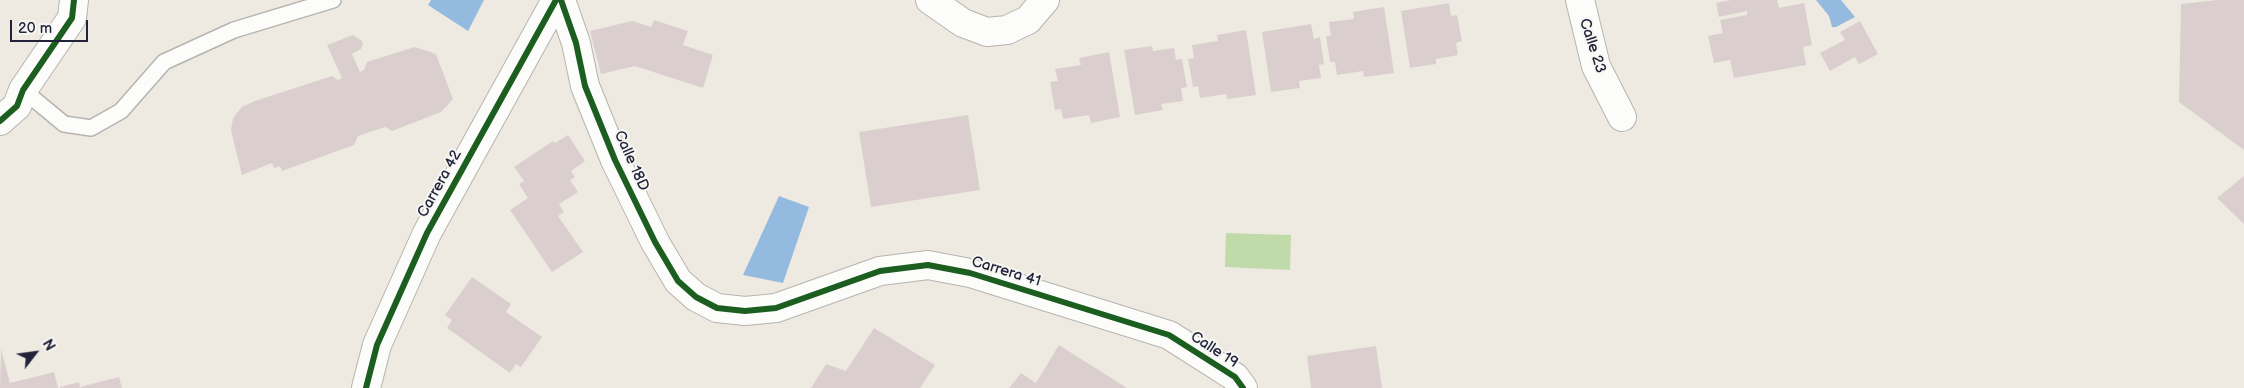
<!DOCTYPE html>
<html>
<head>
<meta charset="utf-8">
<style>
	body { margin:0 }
	#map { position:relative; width:2244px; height:388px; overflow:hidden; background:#eeeae1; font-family:"Balsamiq Sans",sans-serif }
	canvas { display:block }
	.north { position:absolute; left:10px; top:328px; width:50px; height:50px; -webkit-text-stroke:4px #f6f6f2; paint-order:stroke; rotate:60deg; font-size:14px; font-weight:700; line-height:20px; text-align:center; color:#22223b }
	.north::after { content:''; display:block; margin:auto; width:18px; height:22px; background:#22223b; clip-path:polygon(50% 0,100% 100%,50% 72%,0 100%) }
	.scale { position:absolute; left:10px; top:20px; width:78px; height:22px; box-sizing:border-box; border:2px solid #22223b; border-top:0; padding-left:6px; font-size:15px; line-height:18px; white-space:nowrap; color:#22223b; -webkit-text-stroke:4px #f6f6f2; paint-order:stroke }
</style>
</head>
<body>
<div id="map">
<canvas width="2244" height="388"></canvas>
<div class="north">N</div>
<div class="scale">20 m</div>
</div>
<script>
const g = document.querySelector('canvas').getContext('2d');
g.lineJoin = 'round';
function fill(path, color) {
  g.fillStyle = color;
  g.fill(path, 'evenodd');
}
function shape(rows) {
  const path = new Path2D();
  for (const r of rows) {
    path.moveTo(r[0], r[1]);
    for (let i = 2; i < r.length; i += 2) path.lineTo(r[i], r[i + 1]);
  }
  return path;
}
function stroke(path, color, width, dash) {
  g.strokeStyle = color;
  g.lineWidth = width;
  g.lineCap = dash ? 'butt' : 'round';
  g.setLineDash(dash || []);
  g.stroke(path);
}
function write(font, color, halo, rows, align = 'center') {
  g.font = font + ' "Balsamiq Sans",sans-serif';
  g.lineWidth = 4;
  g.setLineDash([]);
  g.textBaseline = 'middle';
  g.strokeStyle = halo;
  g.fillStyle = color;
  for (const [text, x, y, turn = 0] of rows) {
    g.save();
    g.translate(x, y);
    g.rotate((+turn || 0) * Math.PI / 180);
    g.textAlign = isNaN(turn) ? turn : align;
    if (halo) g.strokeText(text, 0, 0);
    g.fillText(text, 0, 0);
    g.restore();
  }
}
fill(shape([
	[1226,233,1291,235,1290,270,1225,267]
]), '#c1daa9');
fill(shape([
	[431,0,484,0,468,31,428,5],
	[1816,0,1841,0,1855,17,1836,27,1832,27,1829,16],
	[779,196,809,207,783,283,743,275]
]), '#94bbdf');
fill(shape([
	[1731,0,1777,0,1779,8,1804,3,1812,45,1803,47,1806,65,1734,78,1730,60,1714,63,1708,36,1723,33,1720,20,1747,15,1747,11,1719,17,1716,3],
	[2217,0,2244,0,2244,150,2179,102,2181,4],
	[1449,3,1451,16,1457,15,1462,41,1456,43,1458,55,1436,59,1436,64,1410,68,1401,11],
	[1384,7,1394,73,1364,77,1363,71,1337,75,1335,62,1330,62,1326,36,1331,36,1329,22,1354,19,1353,12],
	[654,20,688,31,683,45,713,55,703,88,635,66,601,74,590,31,632,21,651,27],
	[1860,21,1878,54,1859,64,1855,57,1830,71,1820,53,1845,40,1840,32],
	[1311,24,1314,39,1320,37,1324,64,1319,65,1321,78,1299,81,1300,88,1271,92,1262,32],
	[1246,30,1256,95,1227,99,1226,94,1200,98,1198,86,1193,87,1188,59,1194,58,1192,45,1218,41,1217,35],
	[353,35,361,40,363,44,361,49,352,54,360,72,364,70,367,62,415,47,436,54,453,99,441,112,392,131,385,127,358,136,354,145,282,171,280,166,274,168,272,163,242,175,231,130,233,118,242,107,255,101,332,76,338,80,342,78,327,45],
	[1152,46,1153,51,1174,48,1176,60,1182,59,1187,87,1181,88,1183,101,1161,104,1163,110,1135,115,1124,50],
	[1109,52,1120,117,1091,123,1089,115,1063,119,1061,109,1055,110,1050,82,1058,81,1055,69,1081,65,1079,58],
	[968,115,980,190,871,207,859,132],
	[568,135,585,161,571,171,575,177,570,180,578,192,559,204,564,212,558,216,583,252,552,272,510,210,528,198,519,184,524,181,514,167,553,141,555,143],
	[2244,176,2244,224,2217,198],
	[472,277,511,304,506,312,542,337,521,367,516,364,510,373,447,328,452,320,445,315],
	[874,328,935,365,920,388,811,388,826,364,846,371],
	[1059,345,1127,388,1009,388,1021,373,1036,383],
	[1376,346,1382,388,1311,388,1307,356],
	[1,349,10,383,54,372,58,388,0,388],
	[119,377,122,388,81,388,80,387],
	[79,382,80,388,60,388,60,387]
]), '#dacfce');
const service = shape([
	[23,90,64,124,91,128,121,111,164,62,234,30,333,0]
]);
const minor = shape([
	[561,0,576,43,585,86,615,160,655,242,678,281,696,297,717,308,745,311,776,308,880,271,928,265,970,273,1169,335,1235,377,1243,388],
	[930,0,963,23,987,32,1007,30,1028,20,1045,0],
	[1580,0,1596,66,1622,117],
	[0,121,17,106,23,90,72,18,74,0],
	[366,388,377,345,427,233,556,0]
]);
stroke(service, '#b6b4b1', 18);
stroke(minor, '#b6b4b1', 30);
stroke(service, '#fcfcfa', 15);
stroke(minor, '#fcfcfa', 28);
stroke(shape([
	[561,0,576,43,585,86,615,160,655,242,678,281,696,297,717,308,745,311,776,308,880,271,928,265,970,273,1169,335,1235,377,1243,388],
	[0,121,17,106,23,90,72,18,74,0],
	[366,388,377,345,427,233,556,0]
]), '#1b5e20', 6);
write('15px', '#22223b', '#f6f6f2', [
	["Calle 23",1592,46,72],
	["Calle 18D",631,161,66],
	["Carrera 42",440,184,-61],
	["Carrera 41",1006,272,17],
	["Calle 19",1214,350,33]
]);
</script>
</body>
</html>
